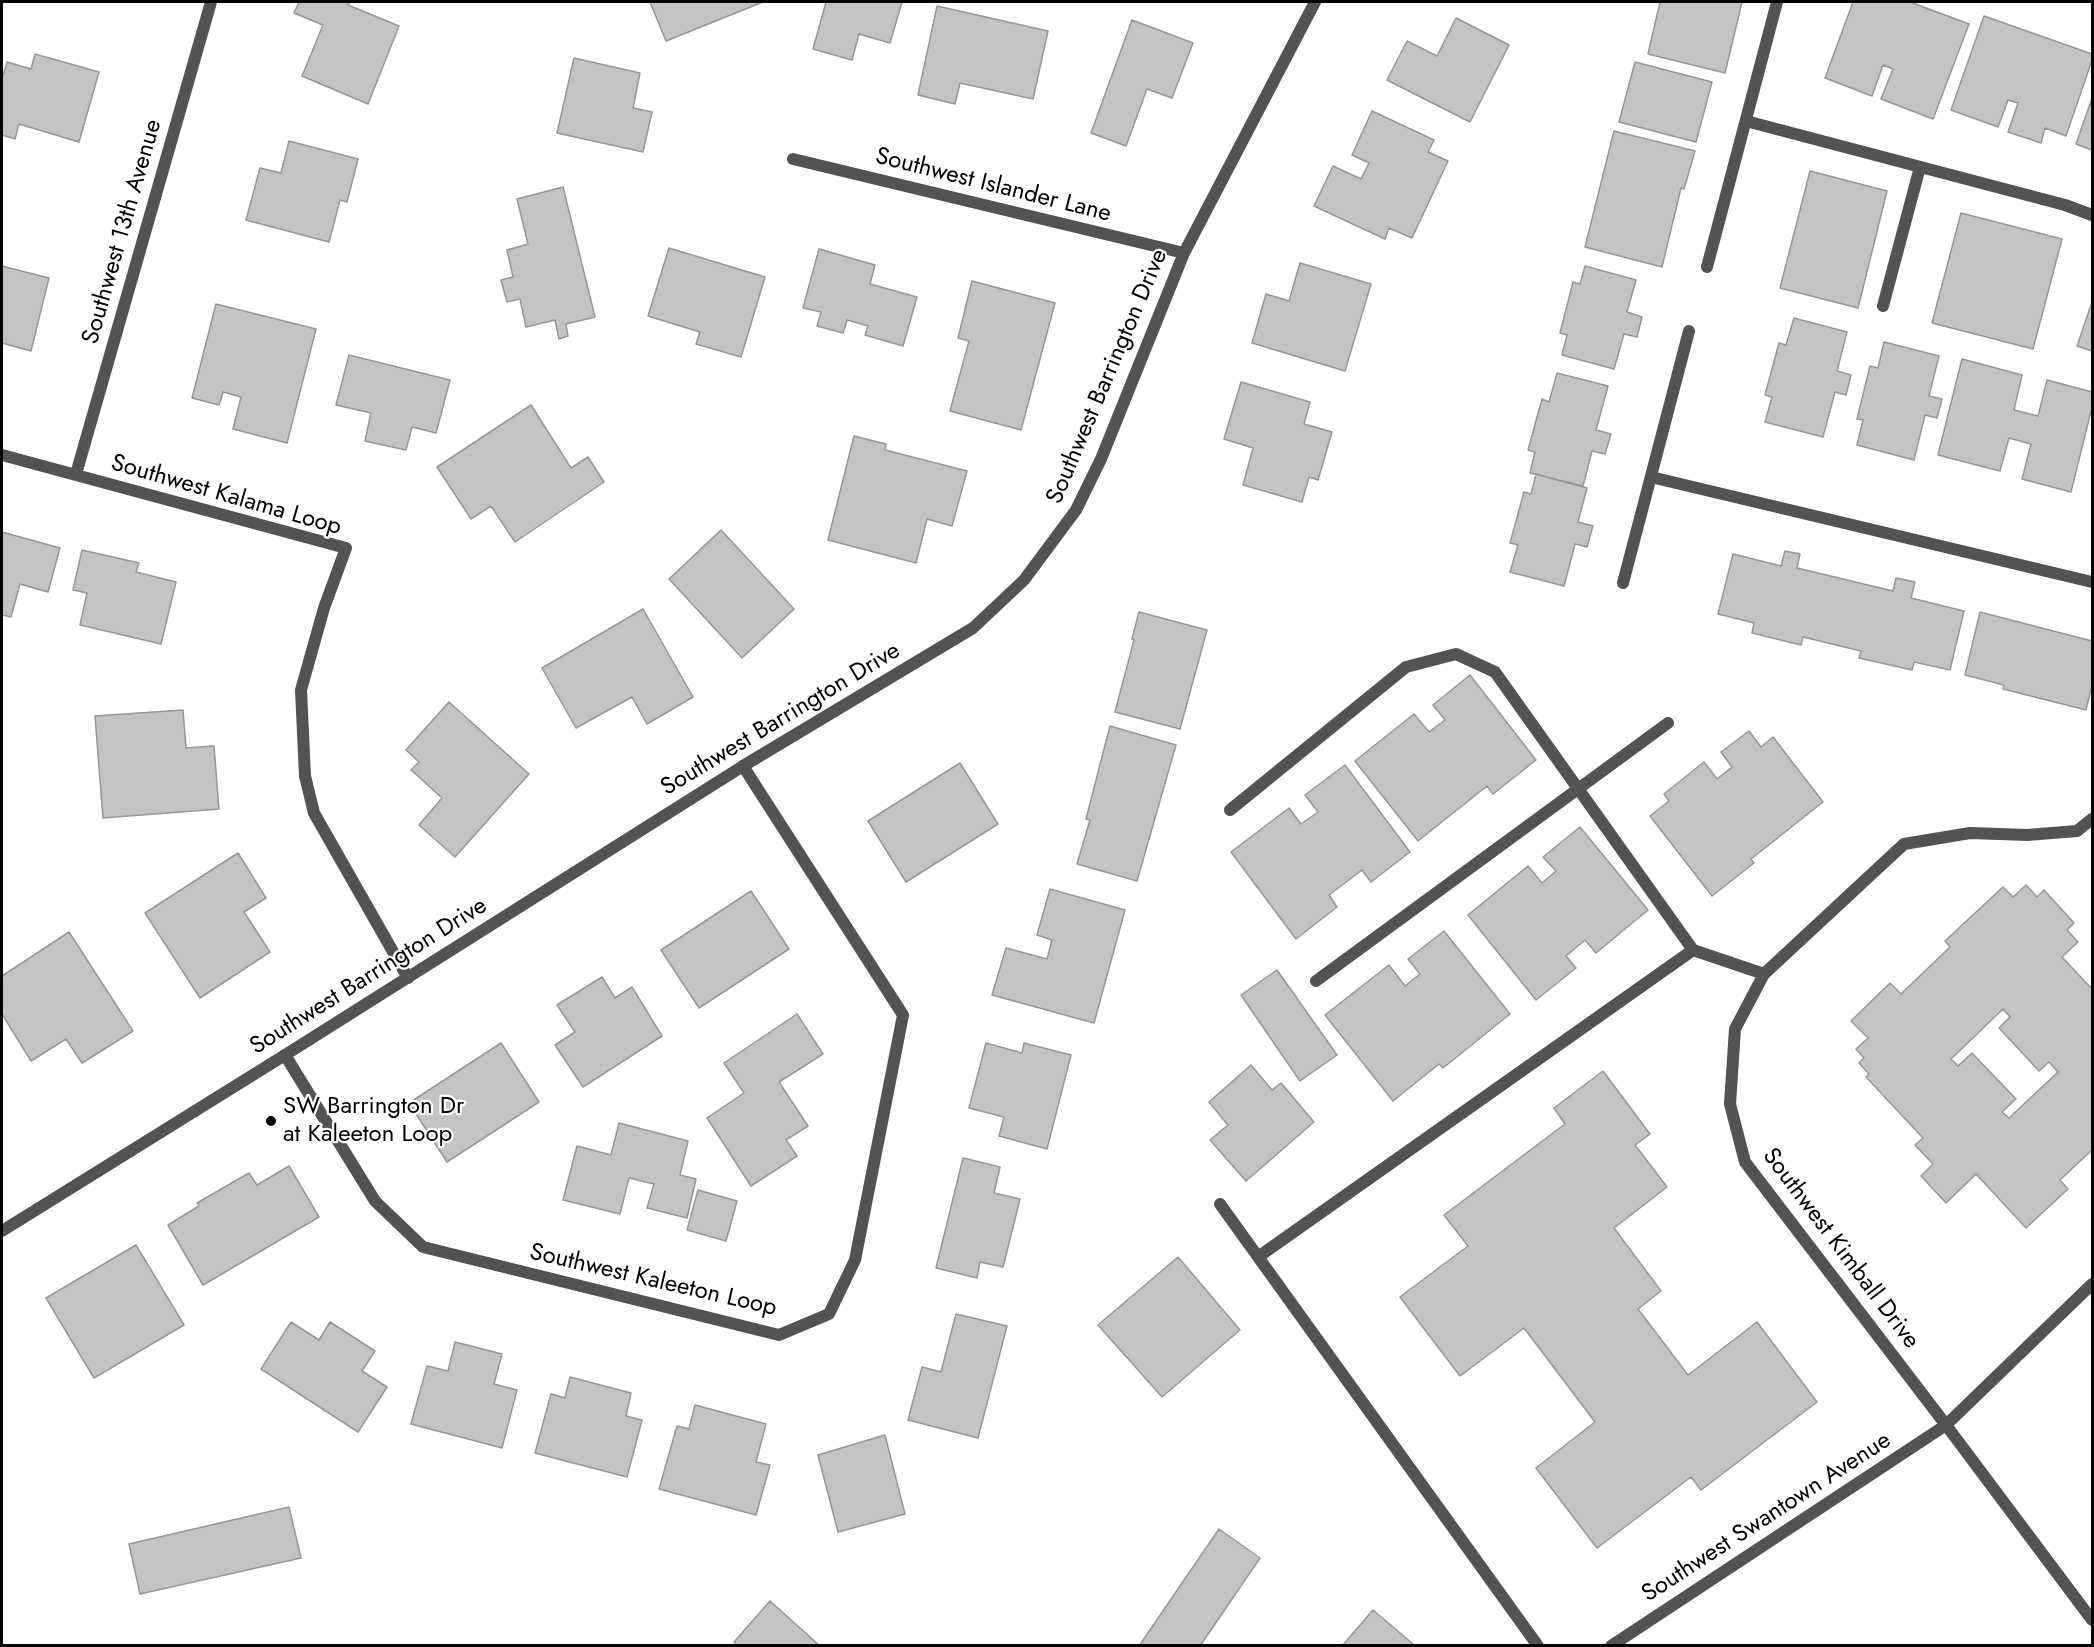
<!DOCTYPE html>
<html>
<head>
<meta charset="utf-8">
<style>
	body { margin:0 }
	#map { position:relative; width:2094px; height:1647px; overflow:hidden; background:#fff; font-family:Jost,sans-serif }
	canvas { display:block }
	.frame { position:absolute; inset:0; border:3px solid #000; pointer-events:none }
</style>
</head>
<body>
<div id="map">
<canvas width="2094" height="1647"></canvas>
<div class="frame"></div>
</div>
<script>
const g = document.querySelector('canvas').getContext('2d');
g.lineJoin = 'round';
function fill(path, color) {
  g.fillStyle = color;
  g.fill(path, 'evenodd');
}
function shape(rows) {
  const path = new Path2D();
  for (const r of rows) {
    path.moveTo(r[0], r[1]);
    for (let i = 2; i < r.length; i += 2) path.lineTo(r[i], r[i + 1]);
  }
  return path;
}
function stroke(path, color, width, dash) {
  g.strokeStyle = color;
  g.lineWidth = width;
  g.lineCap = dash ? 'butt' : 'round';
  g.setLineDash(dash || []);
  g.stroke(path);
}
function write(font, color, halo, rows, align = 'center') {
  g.font = font + ' Jost,sans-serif';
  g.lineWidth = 4.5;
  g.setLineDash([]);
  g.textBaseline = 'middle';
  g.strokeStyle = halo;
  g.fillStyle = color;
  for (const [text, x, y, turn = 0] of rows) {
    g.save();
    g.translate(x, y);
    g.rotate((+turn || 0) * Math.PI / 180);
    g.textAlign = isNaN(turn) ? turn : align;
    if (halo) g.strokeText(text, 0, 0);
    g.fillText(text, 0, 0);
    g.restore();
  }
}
const building = shape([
	[299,2,350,2,348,5,399,26,368,104,302,76,323,25,294,13,299,2],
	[650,2,763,2,666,41,650,2],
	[826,2,902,2,890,43,859,34,852,60,813,49,826,2],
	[1660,2,1742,2,1725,73,1648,54,1660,2],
	[1853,2,1910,2,1969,24,1933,119,1881,99,1893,69,1883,65,1872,96,1825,78,1853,2],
	[937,6,1048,31,1033,99,960,83,955,104,918,95,937,6],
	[1984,16,2092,54,2092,60,2066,136,2045,128,2041,143,2008,132,2018,103,2008,100,1998,127,1951,110,1984,16],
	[1456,18,1509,45,1470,122,1387,80,1407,41,1437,56,1456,18],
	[1132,20,1193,43,1172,98,1147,89,1126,146,1091,133,1132,20],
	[35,54,99,72,79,142,19,124,15,139,2,135,2,80,7,62,31,69,35,54],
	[574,58,640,73,633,108,652,112,643,152,557,133,574,58],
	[1635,62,1712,82,1696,142,1619,122,1635,62],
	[2092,98,2092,150,2076,144,2092,98],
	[1372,111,1434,140,1428,152,1448,161,1412,238,1389,228,1385,239,1314,206,1333,166,1361,179,1369,163,1352,155,1372,111],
	[1614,131,1695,151,1684,189,1681,188,1662,267,1585,247,1614,131],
	[289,141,358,159,347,202,340,200,329,242,246,220,260,168,281,173,289,141],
	[1810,171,1887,191,1858,308,1780,288,1810,171],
	[563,187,595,317,566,324,568,336,559,339,555,320,526,327,520,299,507,302,501,280,513,277,507,250,528,244,517,199,563,187],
	[1961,213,2062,239,2033,349,1932,323,1961,213],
	[669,248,765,277,741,357,696,344,700,332,648,316,669,248],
	[819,249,875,265,870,284,917,297,903,346,865,335,868,326,847,320,843,333,817,326,821,312,803,308,819,249],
	[1300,263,1371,284,1345,371,1252,343,1266,294,1289,301,1300,263],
	[2,266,49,278,31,351,2,343,2,266],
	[1585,266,1636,280,1627,312,1642,317,1637,337,1624,334,1614,369,1562,355,1567,335,1560,333,1573,282,1580,284,1585,266],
	[972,281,1055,303,1021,430,950,411,969,341,958,338,972,281],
	[2092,302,2092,351,2077,346,2092,302],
	[216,304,316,329,287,443,233,429,241,397,223,392,219,405,192,398,216,304],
	[1794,318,1847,332,1837,371,1851,375,1846,395,1835,392,1823,437,1765,422,1772,397,1765,395,1779,343,1786,345,1794,318],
	[1884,342,1939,356,1929,396,1942,399,1937,418,1925,415,1914,460,1857,445,1863,420,1857,419,1870,366,1878,368,1884,342],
	[349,355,450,380,436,433,412,427,406,450,365,441,371,413,336,405,349,355],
	[1962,359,2022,375,2014,410,2038,416,2047,380,2092,392,2092,407,2071,492,2022,479,2031,444,2009,438,2000,471,1938,455,1962,359],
	[1557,373,1608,386,1596,430,1611,434,1605,454,1592,451,1583,486,1530,473,1535,452,1528,450,1542,399,1549,402,1557,373],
	[1241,382,1310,402,1304,424,1332,432,1318,480,1309,477,1302,502,1243,485,1253,448,1224,439,1241,382],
	[531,405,571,468,588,457,604,482,515,542,491,506,471,519,437,467,531,405],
	[854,436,886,444,885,450,967,471,952,526,927,519,916,563,828,540,854,436],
	[1536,474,1587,488,1578,522,1593,526,1587,547,1575,544,1564,586,1510,572,1518,545,1510,543,1524,492,1531,494,1536,474],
	[721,530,794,609,742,658,669,579,721,530],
	[2,532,60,548,48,592,20,584,11,617,2,615,2,532],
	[82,550,139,563,136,572,176,582,161,644,80,625,87,593,73,590,82,550],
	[1785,551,1800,554,1797,568,1893,591,1896,578,1915,582,1911,598,1964,611,1950,670,1914,662,1912,670,1859,658,1861,651,1803,637,1801,645,1752,633,1754,623,1718,614,1733,554,1781,566,1785,551],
	[643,609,693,697,647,724,632,697,576,728,542,668,643,609],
	[1139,612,1207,630,1180,729,1115,712,1134,640,1132,639,1139,612],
	[1980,612,2092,641,2092,685,2086,710,2003,689,2004,685,1965,675,1980,612],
	[1470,675,1536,760,1493,794,1487,786,1418,841,1355,761,1414,714,1429,732,1445,720,1433,705,1470,675],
	[449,702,529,774,455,857,419,825,442,798,411,770,419,762,406,750,449,702],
	[183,710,186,748,214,746,219,809,103,818,95,716,183,710],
	[1110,726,1176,745,1137,881,1077,864,1090,820,1086,819,1110,726],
	[1749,731,1761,747,1773,737,1823,802,1751,859,1754,863,1712,896,1650,816,1669,801,1664,794,1704,762,1717,779,1732,767,1721,752,1749,731],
	[960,763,998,824,906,882,868,821,960,763],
	[1345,765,1410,852,1371,882,1362,870,1329,895,1337,907,1296,939,1231,852,1289,808,1301,824,1318,812,1305,795,1345,765],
	[1580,827,1648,910,1596,953,1585,940,1566,956,1576,968,1536,1000,1468,915,1528,866,1542,883,1556,871,1543,857,1580,827],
	[238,853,266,898,244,912,270,952,200,998,145,913,238,853],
	[2026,885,2037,897,2044,890,2074,923,2067,930,2078,942,2062,957,2092,989,2092,1150,2060,1180,2068,1189,2026,1228,1976,1174,1946,1203,1921,1176,1933,1164,1915,1145,1923,1138,1866,1077,1869,1074,1859,1063,1864,1058,1856,1049,1868,1038,1851,1021,1890,983,1901,994,1950,947,1945,941,2003,887,2013,897,2026,885],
	[2003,1009,2010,1017,1999,1028,2039,1071,2049,1062,2058,1072,2009,1118,2002,1112,2016,1099,1972,1053,1958,1066,1951,1059,2003,1009],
	[1050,889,1125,910,1094,1023,992,995,1006,948,1047,959,1052,940,1037,935,1050,889],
	[751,891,789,949,699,1008,661,950,751,891],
	[1444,931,1510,1014,1443,1068,1439,1064,1393,1101,1325,1015,1389,965,1405,986,1420,974,1408,959,1444,931],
	[69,932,133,1031,82,1063,66,1039,31,1061,2,1014,2,976,69,932],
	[1277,970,1337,1055,1300,1081,1241,995,1277,970],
	[602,977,615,998,632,987,662,1036,583,1087,555,1045,575,1032,557,1005,602,977],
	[797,1014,823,1054,779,1082,808,1126,786,1140,797,1156,751,1186,707,1118,744,1093,724,1063,797,1014],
	[501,1043,539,1102,447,1162,409,1103,501,1043],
	[986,1043,1022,1053,1024,1043,1071,1055,1047,1149,999,1136,1004,1117,969,1108,986,1043],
	[1251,1065,1272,1090,1281,1083,1314,1122,1246,1181,1210,1140,1228,1125,1209,1102,1251,1065],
	[1603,1071,1650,1134,1635,1145,1667,1187,1614,1228,1661,1291,1638,1309,1688,1375,1757,1322,1817,1402,1701,1490,1691,1477,1597,1548,1536,1468,1595,1422,1524,1328,1460,1376,1400,1297,1468,1246,1444,1215,1565,1124,1554,1108,1603,1071],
	[619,1123,688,1141,680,1175,696,1179,687,1218,647,1208,654,1184,629,1178,620,1214,563,1200,577,1146,611,1155,619,1123],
	[963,1158,1000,1167,994,1193,1020,1199,1003,1267,980,1262,977,1278,936,1268,963,1158],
	[289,1166,319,1217,203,1285,168,1225,199,1206,197,1203,249,1173,257,1185,289,1166],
	[698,1190,737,1201,726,1241,687,1230,698,1190],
	[136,1245,184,1325,94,1378,46,1298,136,1245],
	[1178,1257,1240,1330,1162,1397,1098,1325,1178,1257],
	[956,1314,1007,1326,978,1438,908,1420,922,1367,941,1372,956,1314],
	[291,1322,319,1340,330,1322,375,1351,362,1371,387,1387,358,1432,261,1369,291,1322],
	[455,1342,502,1354,494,1384,517,1390,502,1448,411,1424,427,1366,448,1371,455,1342],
	[570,1377,631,1393,626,1416,642,1420,627,1477,535,1453,551,1394,565,1398,570,1377],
	[695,1405,766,1424,756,1462,770,1465,756,1515,659,1489,677,1426,689,1429,695,1405],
	[885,1435,905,1514,838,1532,818,1455,885,1435],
	[289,1507,301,1558,140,1594,129,1544,289,1507],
	[1219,1529,1260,1558,1200,1646,1139,1646,1219,1529],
	[770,1601,820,1646,738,1646,734,1642,770,1601],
	[1373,1610,1413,1644,1412,1646,1342,1646,1373,1610]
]);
fill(building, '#c3c3c3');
stroke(building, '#979797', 1.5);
stroke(shape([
	[1746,121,2065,205,2092,215],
	[1707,267,1777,2],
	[1883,306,1920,167],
	[1651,477,2092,582],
	[1623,583,1689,331],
	[1230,810,1406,667,1456,654,1495,672,1693,950,1764,974],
	[1316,981,1668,723],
	[1220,1204,1538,1646],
	[1258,1257,1693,950]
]), '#535353', 12);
stroke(shape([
	[793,159,1184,253],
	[2,455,346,548,324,608,301,690,305,776,314,813,408,978],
	[76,474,211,2],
	[285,1055,375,1201,423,1247,779,1335,829,1314,855,1260,903,1015,743,766],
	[1946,1425,1745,1162,1730,1104,1735,1029,1764,974,1904,844,1970,833,2027,835,2077,831,2092,819]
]), '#535353', 12);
stroke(shape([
	[2,1231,285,1055,743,766,973,628,1024,580,1076,510,1101,459,1184,253,1315,2],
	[1946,1425,2092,1620],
	[1611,1646,1946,1425,2092,1284]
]), '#535353', 12);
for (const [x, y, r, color] of [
	[271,1121,6,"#000"]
]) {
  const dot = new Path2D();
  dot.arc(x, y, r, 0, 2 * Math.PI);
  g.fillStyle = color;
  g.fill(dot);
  stroke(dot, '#fff', 2);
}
write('24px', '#000', '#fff', [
	["Southwest Islander Lane",993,186,14],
	["Southwest 13th Avenue",123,232,-74],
	["Southwest Barrington Drive",1108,377,-67],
	["Southwest Kalama Loop",226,496,16],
	["Southwest Barrington Drive",781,720,-31],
	["Southwest Barrington Drive",369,977,-32],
	["Southwest Kimball Drive",1840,1249,53],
	["Southwest Kaleeton Loop",653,1281,13],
	["Southwest Swantown Avenue",1767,1518,-33]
]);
write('24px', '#000', '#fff', [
	["SW Barrington Dr",283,1107],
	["at Kaleeton Loop",283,1135]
], 'left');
</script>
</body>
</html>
